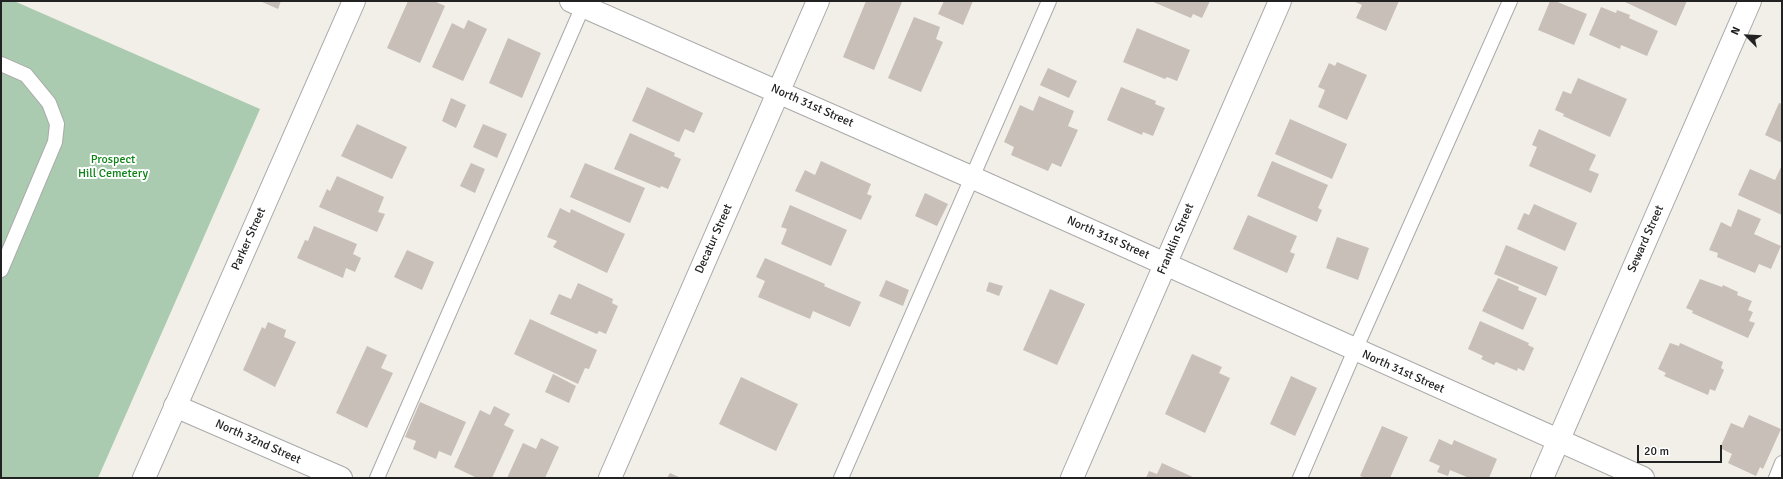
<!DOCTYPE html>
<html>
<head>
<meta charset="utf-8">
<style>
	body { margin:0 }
	#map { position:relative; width:1783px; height:479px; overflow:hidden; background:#f2efe9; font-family:Signika,sans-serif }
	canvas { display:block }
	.frame { position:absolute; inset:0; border:2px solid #222; pointer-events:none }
	.north { position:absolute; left:1727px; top:16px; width:40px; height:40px; -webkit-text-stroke:3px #fff; paint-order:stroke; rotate:294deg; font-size:11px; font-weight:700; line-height:16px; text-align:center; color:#222 }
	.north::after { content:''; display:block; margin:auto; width:14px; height:18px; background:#222; clip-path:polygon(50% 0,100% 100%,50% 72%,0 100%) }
	.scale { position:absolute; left:1637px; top:445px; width:85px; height:18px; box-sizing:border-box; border:2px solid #222; border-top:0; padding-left:5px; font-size:12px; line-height:14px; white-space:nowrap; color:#222; -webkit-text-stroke:3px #fff; paint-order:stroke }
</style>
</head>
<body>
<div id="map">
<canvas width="1783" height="479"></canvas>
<div class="frame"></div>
<div class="north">N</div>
<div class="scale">20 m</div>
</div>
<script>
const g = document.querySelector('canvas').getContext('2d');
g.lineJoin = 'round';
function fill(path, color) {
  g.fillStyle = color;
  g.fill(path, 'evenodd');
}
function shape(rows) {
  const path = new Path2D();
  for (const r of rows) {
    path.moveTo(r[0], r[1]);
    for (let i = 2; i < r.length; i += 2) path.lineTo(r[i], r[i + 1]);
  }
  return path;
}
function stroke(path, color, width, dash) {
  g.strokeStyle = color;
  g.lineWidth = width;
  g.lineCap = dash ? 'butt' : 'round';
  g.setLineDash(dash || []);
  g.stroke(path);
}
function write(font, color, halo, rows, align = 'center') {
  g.font = font + ' Signika,sans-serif';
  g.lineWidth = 4;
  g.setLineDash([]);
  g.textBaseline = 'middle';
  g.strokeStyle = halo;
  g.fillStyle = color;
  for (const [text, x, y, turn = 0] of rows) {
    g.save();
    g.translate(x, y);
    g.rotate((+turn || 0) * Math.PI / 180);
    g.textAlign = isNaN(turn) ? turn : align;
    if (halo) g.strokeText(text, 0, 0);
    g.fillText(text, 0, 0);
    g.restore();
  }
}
fill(shape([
	[1,1,14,1,260,109,98,478,1,478]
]), '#aacbaf');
fill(shape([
	[260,1,281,1,278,9],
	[408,1,434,1,445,6,420,63,387,48],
	[866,1,902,2,874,70,843,57],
	[944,1,973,1,963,25,938,14],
	[1151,1,1210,1,1202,18,1193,14,1191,18],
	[1353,1,1399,1,1386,31,1356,18,1362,5],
	[1550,1,1555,1,1587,14,1574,45,1538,30],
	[1623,1,1687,1,1676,26],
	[1601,7,1616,13,1617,10,1630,15,1629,18,1658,31,1647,56,1621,45,1620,49,1589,35],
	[914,17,940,27,936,39,943,42,921,92,888,78],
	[468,20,487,29,463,81,432,67,452,23,464,29],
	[1137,28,1190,50,1177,81,1167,77,1165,79,1123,62],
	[508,38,541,53,522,98,489,83],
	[1337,62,1367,75,1347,120,1318,107,1325,90,1318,87,1329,63,1335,66],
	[1048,68,1077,81,1069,98,1040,85],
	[1578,78,1627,99,1610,137,1563,116,1564,114,1555,110,1563,91,1571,94],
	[647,87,703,113,694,133,685,129,679,142,632,121],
	[1121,87,1156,101,1155,104,1165,108,1153,136,1143,132,1142,135,1107,120],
	[1039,96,1074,111,1068,126,1078,130,1061,167,1052,163,1048,171,1011,155,1014,147,1004,142,1020,105,1033,111],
	[451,98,466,105,456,128,442,121],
	[1779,103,1782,104,1782,143,1765,135],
	[1290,119,1347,144,1332,179,1275,154],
	[357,124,407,147,392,179,341,156],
	[483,124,507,134,497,158,473,147],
	[1539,129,1596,155,1589,170,1599,174,1591,193,1529,166,1537,147,1532,145],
	[630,133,675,153,674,156,681,159,668,189,661,186,660,188,614,169],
	[821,161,871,184,867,194,872,196,861,220,795,191,805,170,815,175],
	[1272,161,1328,185,1318,208,1322,210,1317,222,1257,196],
	[471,163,485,169,475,193,460,186],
	[585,163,645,188,630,223,570,197],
	[1782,165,1782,215,1738,195,1750,169,1775,180],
	[337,176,384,197,378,212,385,214,377,232,319,207,327,189,330,191],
	[925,193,948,204,937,226,915,216],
	[1534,204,1577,223,1565,251,1517,229,1524,213,1529,215],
	[790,205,847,230,831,266,781,244,787,229,781,227],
	[560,208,570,213,571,209,625,234,607,273,553,247,557,241,547,237],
	[1738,209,1761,219,1754,234,1781,246,1771,269,1759,264,1755,273,1717,257,1718,253,1709,250,1721,222,1731,227],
	[1248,215,1297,236,1290,252,1295,254,1287,273,1233,249],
	[314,226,357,244,353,254,361,258,355,272,346,268,343,278,297,258,305,240,308,241],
	[1337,237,1369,248,1358,280,1326,268],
	[1506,245,1558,267,1546,296,1494,274],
	[407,250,434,262,422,290,394,277],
	[765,258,825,284,824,286,861,302,850,327,813,311,810,319,758,297,765,281,756,277],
	[1498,278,1519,287,1518,290,1537,298,1523,330,1482,311],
	[1700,279,1722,287,1723,285,1738,292,1737,295,1752,301,1748,310,1753,312,1749,321,1755,323,1748,338,1692,313,1693,311,1686,308],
	[886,280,909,290,903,306,879,296],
	[989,282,1003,286,999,296,986,291],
	[578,283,613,299,612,303,618,306,606,334,599,331,597,334,550,314,559,294,571,299],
	[1050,289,1085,304,1057,365,1023,350],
	[530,319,597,350,589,369,585,368,578,384,514,354],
	[1480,321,1529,343,1528,345,1534,348,1524,371,1518,368,1517,371,1496,362,1494,365,1481,359,1483,356,1468,349],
	[268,322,286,330,284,337,296,342,275,387,243,370,262,327,265,329],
	[1670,343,1679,346,1680,343,1723,362,1721,368,1724,370,1715,391,1710,389,1708,395,1664,376,1666,373,1658,369],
	[367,346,387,355,381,368,393,373,367,428,336,413],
	[1192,354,1222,367,1219,373,1230,378,1205,433,1165,414],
	[553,374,576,386,569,403,545,392],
	[1291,376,1317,388,1295,436,1270,424],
	[741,377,798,404,776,451,719,424],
	[420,402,466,422,451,456,439,451,436,459,413,449,416,441,405,437],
	[494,406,510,414,504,425,514,430,492,478,477,478,454,467,480,410,490,415],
	[1749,415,1781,429,1763,469,1760,467,1756,476,1728,463,1732,454,1720,448,1731,423,1743,428],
	[1382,426,1408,437,1390,478,1366,478,1360,476],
	[541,438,559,447,545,478,507,478,523,443,536,449],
	[1439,439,1452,445,1454,440,1497,459,1489,478,1469,478,1450,470,1448,476,1437,472,1440,466,1429,461],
	[1162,463,1195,478,1146,478,1149,471,1157,474],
	[670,473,681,478,667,478]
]), '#c7bfb8');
const service = shape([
	[1,64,26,75,49,103,57,124,55,142,1,270],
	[377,478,583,6],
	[841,478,1049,1],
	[1300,478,1355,350,1510,1],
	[1776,478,1782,463]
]);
const minor = shape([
	[571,1,971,177,1643,478],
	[175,406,341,478],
	[610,478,818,1],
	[1072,478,1280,1],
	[1542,478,1750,1]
]);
const tertiary = shape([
	[144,478,354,1]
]);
stroke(service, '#a9a9a9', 16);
stroke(minor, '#a9a9a9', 24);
stroke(tertiary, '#a9a9a9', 24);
stroke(service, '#fff', 14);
stroke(minor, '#fff', 22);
stroke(tertiary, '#fff', 22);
write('12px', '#222', '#fff', [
	["North 31st Street",812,106,24],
	["North 31st Street",1108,238,24],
	["Parker Street",249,239,-66],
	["Decatur Street",714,239,-66],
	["Franklin Street",1176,239,-67],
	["Seward Street",1646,239,-66],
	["North 31st Street",1403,372,24],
	["North 32nd Street",258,442,24]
]);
write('12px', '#0c8416', '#fff', [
	["Prospect",113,160],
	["Hill Cemetery",113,174]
]);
</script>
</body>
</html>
